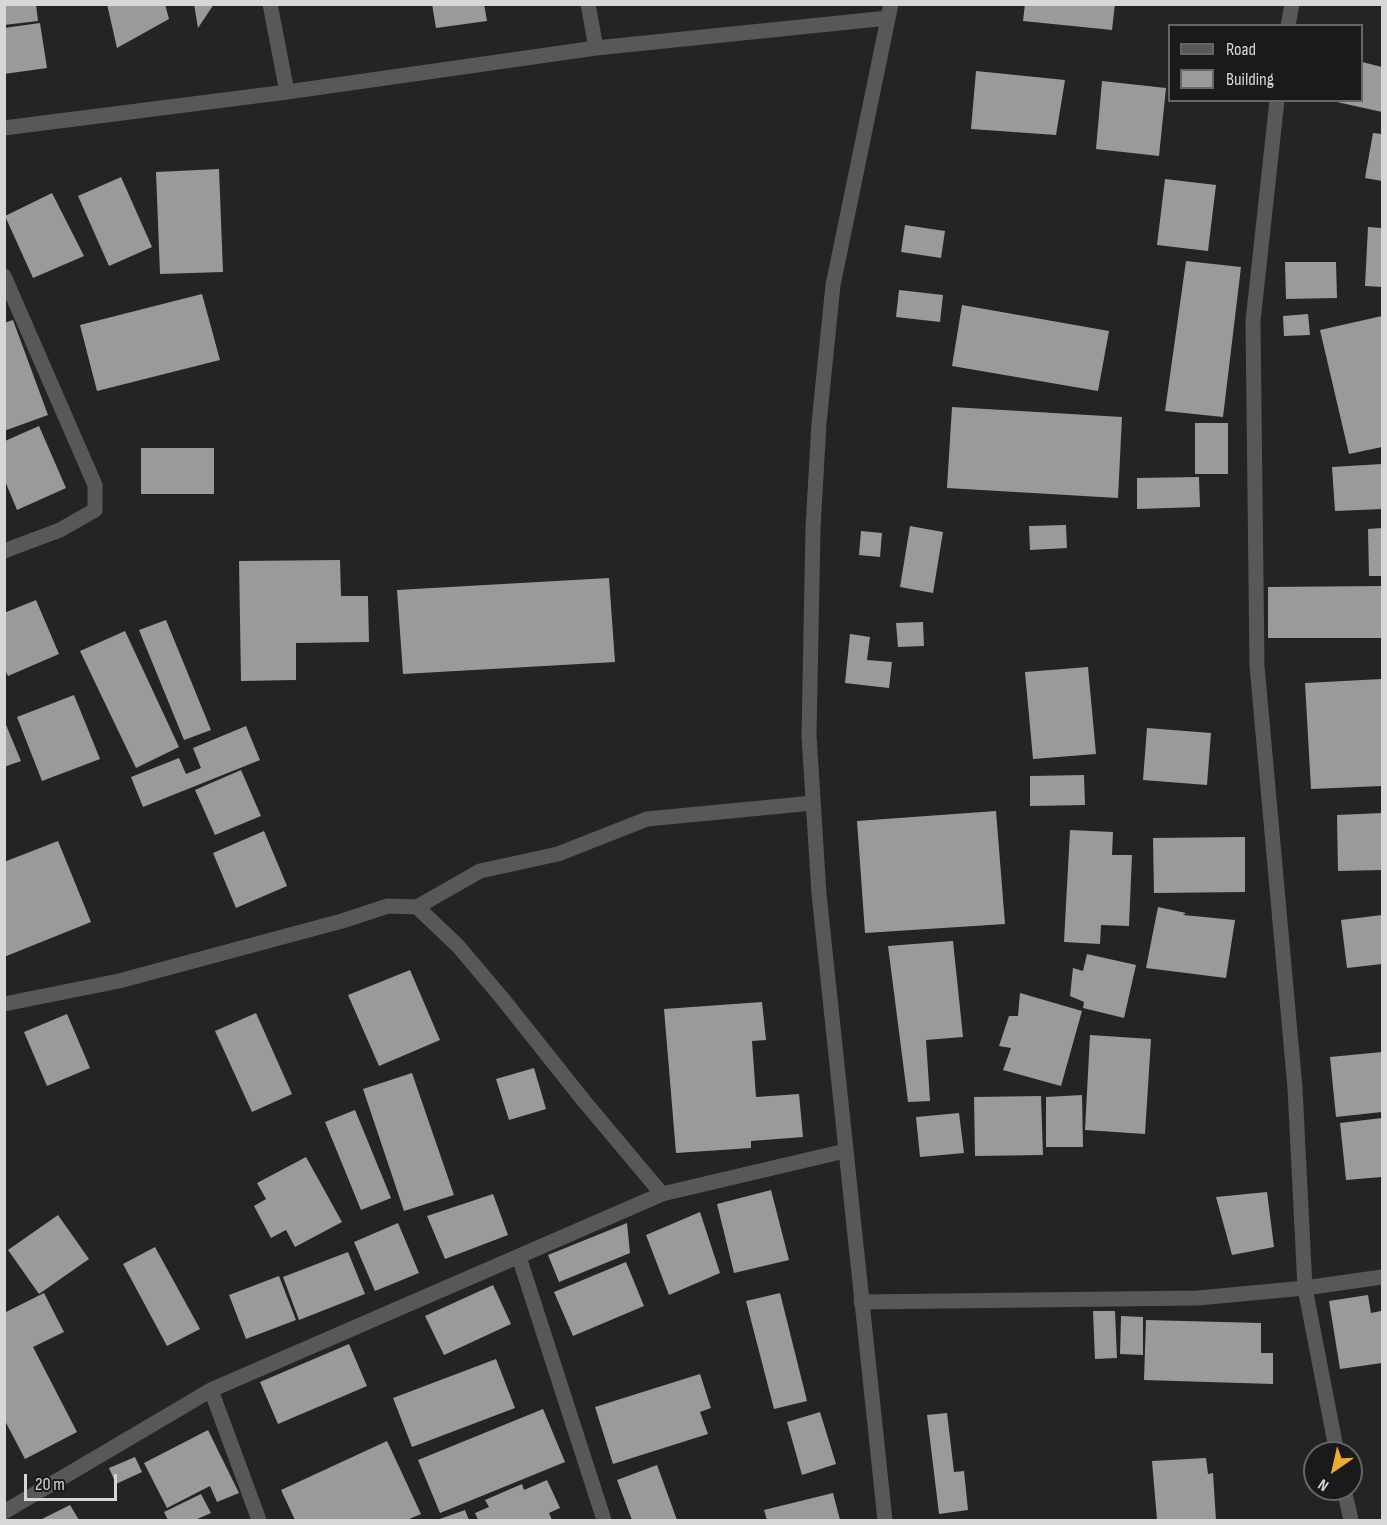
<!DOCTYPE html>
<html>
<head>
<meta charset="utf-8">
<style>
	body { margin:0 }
	#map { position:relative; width:1387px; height:1525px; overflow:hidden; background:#232426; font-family:"Sofia Sans Condensed",sans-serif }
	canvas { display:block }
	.frame { position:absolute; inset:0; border:6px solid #d7d7d9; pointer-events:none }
	.legend { position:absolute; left:1168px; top:24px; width:195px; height:78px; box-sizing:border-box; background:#1a1a1d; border:2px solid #666668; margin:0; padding:8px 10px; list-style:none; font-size:18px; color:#d7d7d9 }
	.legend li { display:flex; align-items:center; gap:12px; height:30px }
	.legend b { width:30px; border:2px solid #666668 }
	.north { position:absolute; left:1303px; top:1441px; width:60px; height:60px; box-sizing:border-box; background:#1a1a1d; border:2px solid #666668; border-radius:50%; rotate:214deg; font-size:16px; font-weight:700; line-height:24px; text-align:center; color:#d7d7d9 }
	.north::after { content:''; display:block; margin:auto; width:21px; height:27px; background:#eaaa38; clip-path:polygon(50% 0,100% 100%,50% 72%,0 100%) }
	.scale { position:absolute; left:24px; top:1474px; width:93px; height:27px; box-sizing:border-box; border:3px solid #d7d7d9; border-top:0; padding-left:8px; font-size:18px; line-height:21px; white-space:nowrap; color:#d7d7d9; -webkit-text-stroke:4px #1a1a1d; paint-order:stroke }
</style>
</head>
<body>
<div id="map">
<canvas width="1387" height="1525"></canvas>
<div class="frame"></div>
<ul class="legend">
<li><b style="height:8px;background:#58585b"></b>Road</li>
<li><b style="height:16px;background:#9b999c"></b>Building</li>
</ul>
<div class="north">N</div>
<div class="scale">20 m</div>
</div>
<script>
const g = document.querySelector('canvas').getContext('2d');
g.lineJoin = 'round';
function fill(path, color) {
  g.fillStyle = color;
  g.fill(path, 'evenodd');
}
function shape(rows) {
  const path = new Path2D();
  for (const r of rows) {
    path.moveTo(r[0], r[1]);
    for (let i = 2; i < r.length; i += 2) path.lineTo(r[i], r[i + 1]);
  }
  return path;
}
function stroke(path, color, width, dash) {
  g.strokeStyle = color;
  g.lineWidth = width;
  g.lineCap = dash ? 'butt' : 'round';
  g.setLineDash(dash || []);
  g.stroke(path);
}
fill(shape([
	[4,4,36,4,38,21,4,25],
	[107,4,165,4,169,19,117,48],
	[194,4,214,4,198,28],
	[432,4,484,4,487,21,436,28],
	[1025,4,1115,4,1112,30,1023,21],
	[40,23,47,68,4,74,4,28],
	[1362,62,1382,67,1382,112,1337,102,1362,100],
	[976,71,1065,80,1056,135,971,129],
	[1102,81,1166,88,1159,156,1096,149],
	[1373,133,1382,134,1382,181,1365,178],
	[219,169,223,272,160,274,156,172],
	[121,177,152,247,109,266,78,196],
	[1165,179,1216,185,1208,251,1157,245],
	[52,193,84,256,33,278,5,216],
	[905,225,945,231,941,258,901,252],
	[1368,227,1382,228,1382,287,1365,286],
	[1186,261,1241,267,1223,417,1165,411],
	[1285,262,1336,262,1337,298,1286,299],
	[899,290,943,295,940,322,896,317],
	[202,294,220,360,97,391,80,325],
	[962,305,1109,331,1098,391,952,366],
	[1308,314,1310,335,1284,336,1283,316],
	[1382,316,1382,447,1349,454,1320,330],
	[13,320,48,415,4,431,4,323],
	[952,407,1122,417,1118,498,947,488],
	[1195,423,1228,423,1228,474,1195,474],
	[39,426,66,488,17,510,5,481,5,441],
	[141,448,214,448,214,494,141,494],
	[1382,464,1382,509,1335,511,1332,467],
	[1199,477,1200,507,1137,509,1137,478],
	[1066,525,1067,548,1030,550,1029,526],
	[910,526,943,532,933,593,900,587],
	[1382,528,1382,576,1369,576,1368,529],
	[861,531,882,533,880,557,859,555],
	[340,560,341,596,368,596,369,642,296,643,296,680,241,681,239,561],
	[609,578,615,662,403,674,397,590],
	[1382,586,1382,638,1268,638,1268,587],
	[36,600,59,654,8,676,4,668,4,613],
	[166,620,211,730,184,740,139,630],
	[923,622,924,646,898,647,896,623],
	[125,631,179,747,136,768,80,651],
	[850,634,870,637,867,660,892,662,889,688,845,683],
	[1088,667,1096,754,1033,759,1025,672],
	[1382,679,1382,786,1311,789,1305,683],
	[74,695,100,759,42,781,17,717],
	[4,720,21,761,4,767],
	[246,726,260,760,143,807,131,777,179,758,186,774,201,768,193,748],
	[1147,728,1211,733,1207,785,1143,780],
	[241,770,261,816,215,835,195,790],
	[1084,775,1085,805,1030,806,1030,776],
	[996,811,1005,924,865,933,857,821],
	[1382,813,1382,870,1338,871,1337,815],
	[1070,830,1113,832,1112,855,1132,855,1129,926,1101,925,1100,944,1064,942],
	[264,831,287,886,236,908,213,853],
	[1245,837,1245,892,1154,893,1153,838],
	[58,841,91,922,4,957,4,862],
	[1158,907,1186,913,1183,915,1235,920,1226,978,1146,968],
	[1382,915,1382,964,1347,968,1341,920],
	[953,941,963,1037,926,1040,930,1101,908,1102,888,946],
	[1087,954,1136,965,1124,1018,1083,1008,1084,1002,1070,996,1073,968,1083,971],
	[410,970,440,1040,379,1066,348,995],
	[1020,993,1082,1011,1061,1086,1003,1070,1011,1048,999,1046,1009,1016,1018,1016],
	[762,1002,766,1040,752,1041,756,1097,799,1094,803,1137,751,1141,751,1148,676,1153,664,1009],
	[256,1013,292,1094,252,1112,215,1031],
	[67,1014,90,1068,47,1086,24,1032],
	[1090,1035,1151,1039,1145,1134,1085,1130],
	[1382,1052,1382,1112,1336,1117,1330,1057],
	[534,1068,546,1109,509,1120,496,1079],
	[412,1073,454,1195,404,1211,363,1089],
	[1082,1095,1083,1147,1046,1147,1046,1097],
	[1041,1096,1043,1155,975,1156,974,1097],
	[355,1110,391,1198,361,1210,325,1122],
	[959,1113,964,1153,920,1157,916,1117],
	[1382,1118,1382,1177,1346,1180,1340,1123],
	[306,1157,342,1222,295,1247,286,1230,271,1238,254,1206,266,1199,257,1183],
	[771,1190,789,1260,734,1273,717,1204],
	[1267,1192,1274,1247,1232,1255,1216,1197],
	[493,1194,508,1235,445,1259,427,1216],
	[700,1212,720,1273,669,1295,646,1235],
	[58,1215,89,1259,39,1294,8,1250],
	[398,1223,419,1273,375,1291,354,1242],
	[627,1223,630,1253,559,1282,548,1255],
	[155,1247,200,1329,167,1346,123,1264],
	[348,1252,365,1294,299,1320,283,1277],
	[626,1262,644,1306,573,1336,554,1292],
	[279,1276,296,1320,246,1339,229,1295],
	[493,1285,511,1324,444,1355,425,1316],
	[44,1293,64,1332,33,1347,77,1432,25,1459,4,1419,4,1313],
	[780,1293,807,1401,774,1409,746,1301],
	[1368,1295,1371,1313,1381,1311,1382,1363,1340,1369,1329,1301],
	[1093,1311,1115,1311,1117,1358,1095,1359],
	[1121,1316,1143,1317,1143,1355,1120,1354],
	[1146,1320,1261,1323,1261,1353,1273,1353,1273,1384,1144,1380],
	[349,1344,367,1386,278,1424,260,1382],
	[496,1359,515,1408,412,1447,393,1398],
	[700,1374,711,1408,700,1412,708,1434,613,1464,595,1407],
	[543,1409,565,1462,440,1513,418,1460],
	[820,1412,836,1464,802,1475,787,1422],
	[947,1413,954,1472,964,1471,968,1510,939,1514,927,1415],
	[208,1430,239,1493,217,1502,210,1486,167,1508,144,1463],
	[387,1441,421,1514,407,1520,295,1520,281,1490],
	[135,1457,142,1472,116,1484,109,1468],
	[1206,1458,1208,1474,1213,1473,1216,1520,1157,1520,1152,1461],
	[657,1465,677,1520,632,1520,617,1480],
	[547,1480,560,1508,549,1513,552,1520,478,1520,475,1513,489,1507,485,1500,522,1484,524,1490],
	[833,1493,840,1520,767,1520,764,1510],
	[201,1494,211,1513,195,1520,168,1520,164,1512],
	[70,1505,79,1520,40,1520],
	[465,1510,469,1520,437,1520]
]), '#9b999c');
stroke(shape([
	[270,4,287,92],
	[588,4,596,48],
	[1288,26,1292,4],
	[1277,100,1253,321,1257,666,1295,1088,1305,1288,1337,1453],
	[4,128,287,92,596,48,888,18],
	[4,276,95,485,95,510,60,530,4,551],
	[417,907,480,871,558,854,647,819,813,803],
	[4,1004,119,981,342,921,388,906,417,907,458,946,502,998,584,1101,662,1194],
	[519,1257,604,1520],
	[861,1302,1198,1298,1305,1288,1382,1277],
	[211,1390,259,1520],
	[1344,1489,1351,1520],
	[4,1512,211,1390,662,1194,845,1151],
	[885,1520,819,894,809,736,813,528,819,423,833,285,891,4]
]), '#58585b', 15);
</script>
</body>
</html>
